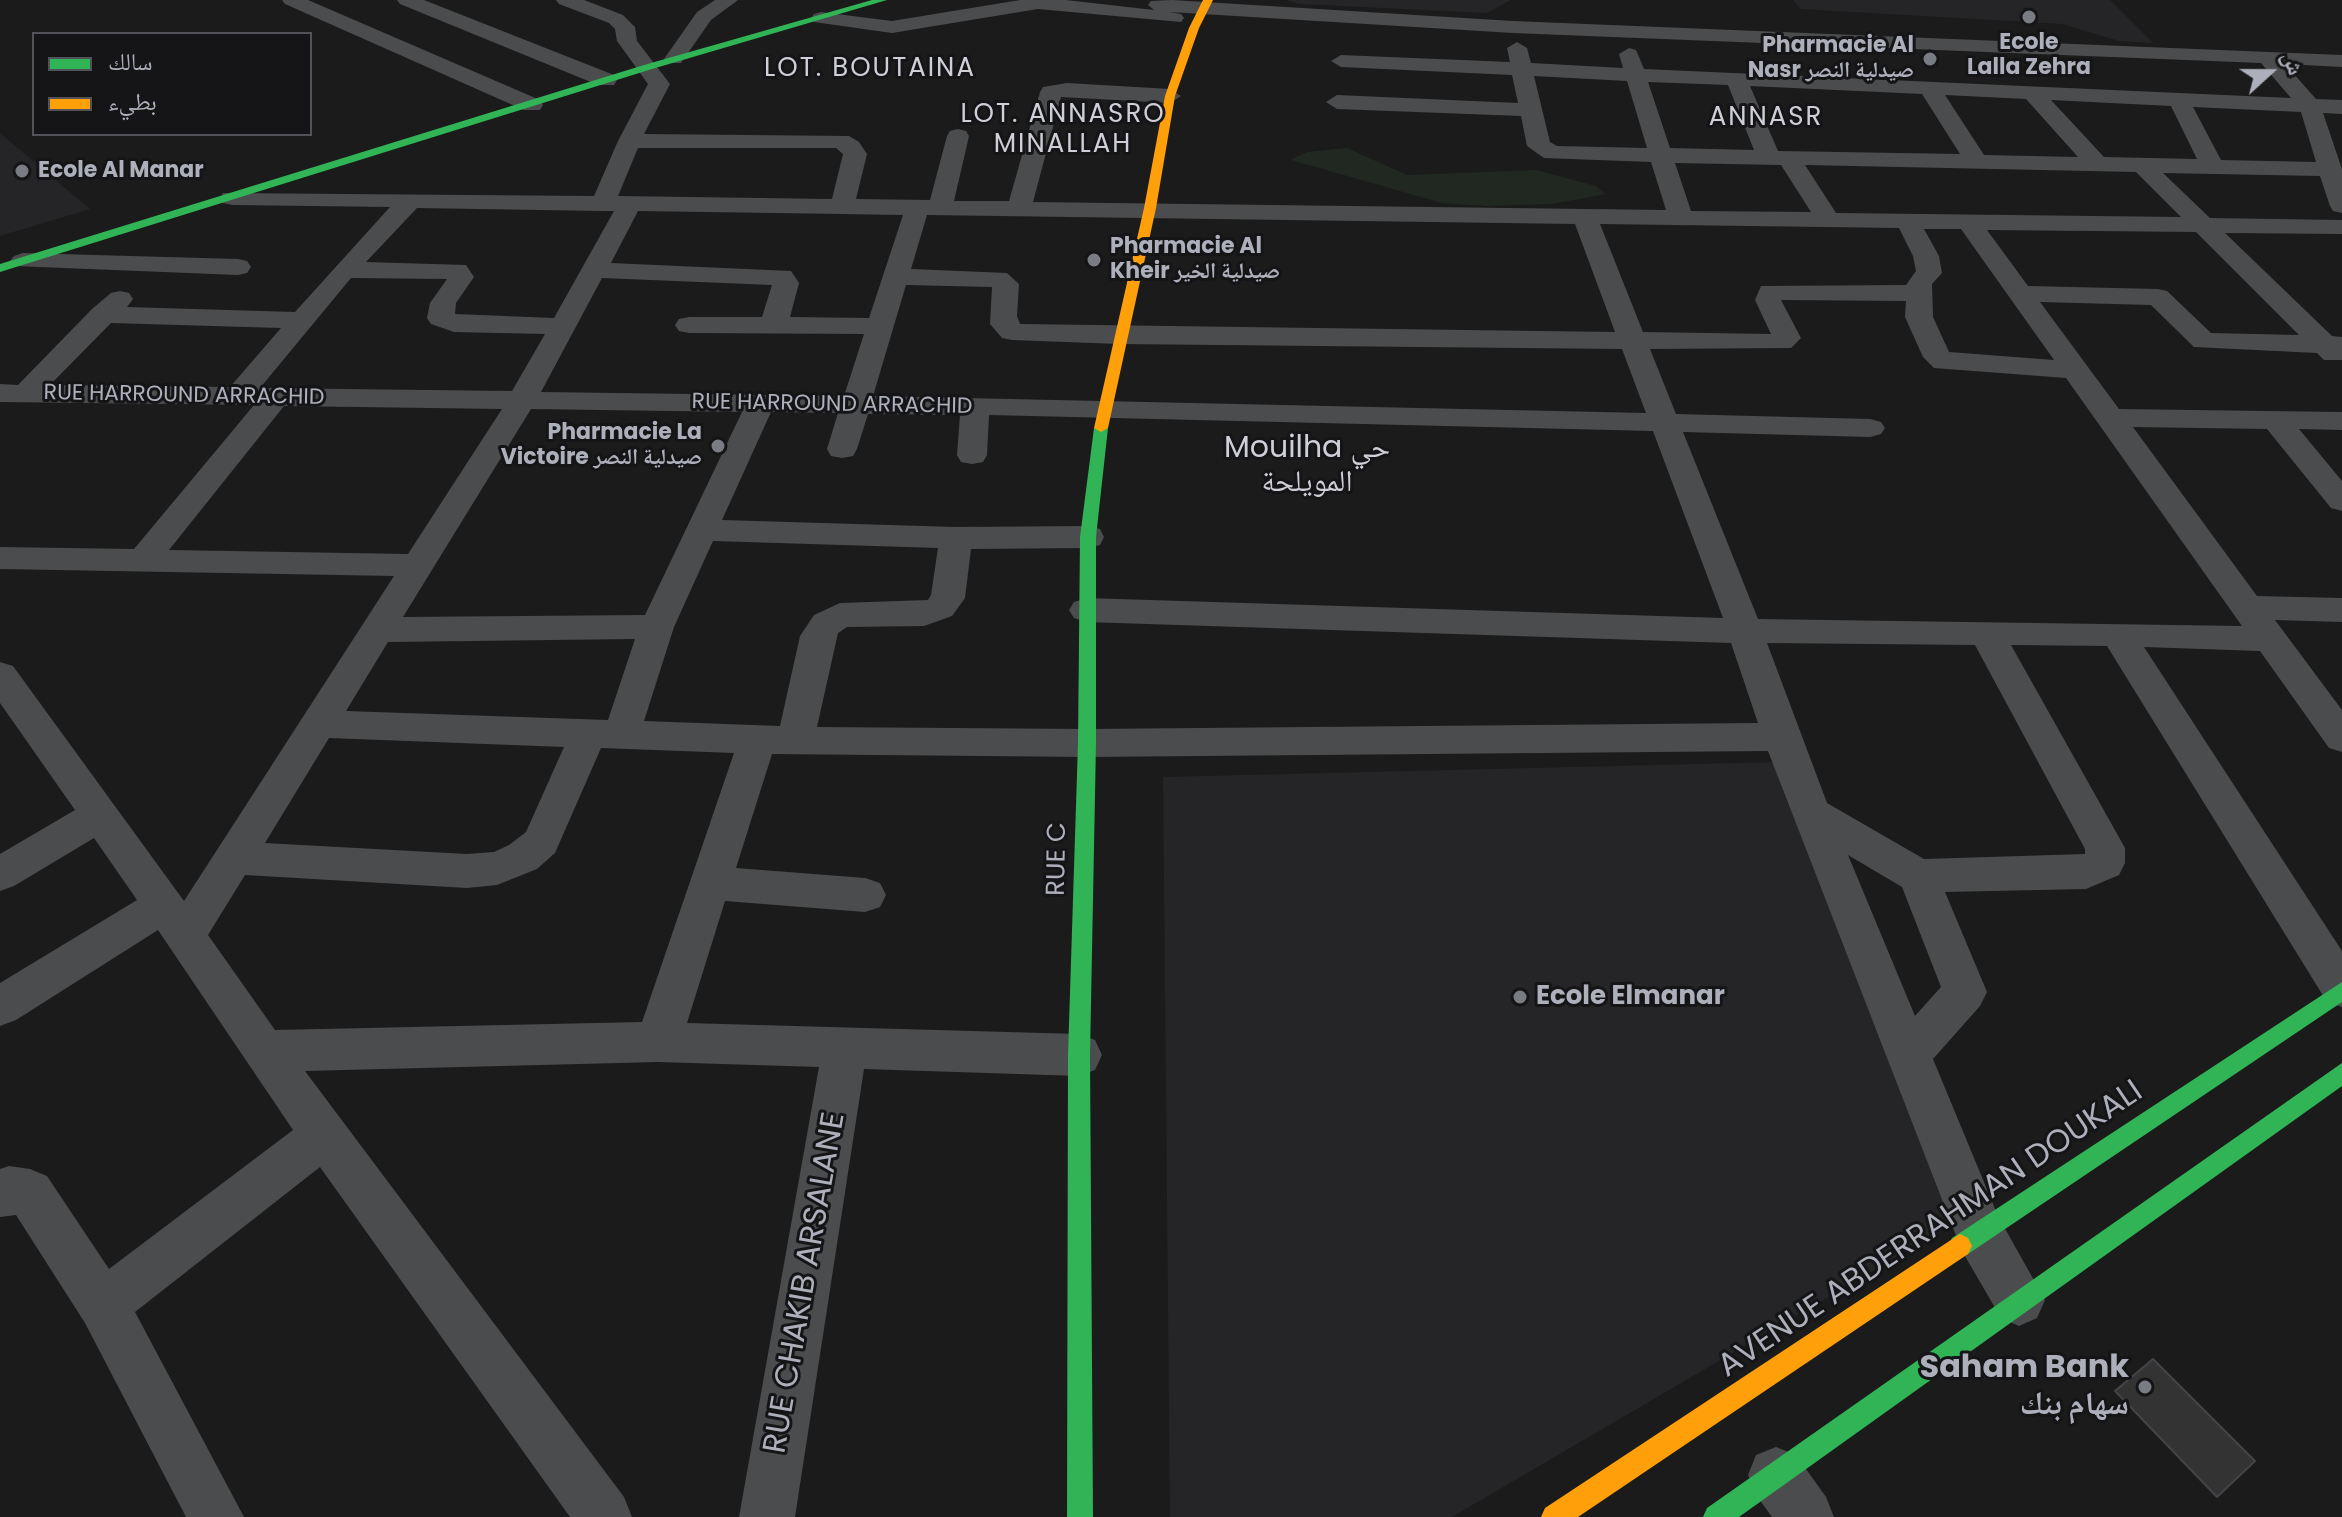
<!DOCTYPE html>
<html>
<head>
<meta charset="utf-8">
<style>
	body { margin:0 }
	#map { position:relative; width:2342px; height:1517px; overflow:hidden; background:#1b1b1b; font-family:Poppins,"Noto Naskh Arabic",sans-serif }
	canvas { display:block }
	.legend { position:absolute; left:32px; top:32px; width:280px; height:104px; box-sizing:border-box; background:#151517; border:2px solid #525359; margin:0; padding:10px 14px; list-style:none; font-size:24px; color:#adb0bb }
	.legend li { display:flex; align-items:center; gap:16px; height:40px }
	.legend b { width:40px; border:2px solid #525359 }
	.north { position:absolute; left:2230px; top:32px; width:80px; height:80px; -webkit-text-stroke:6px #151517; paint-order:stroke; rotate:69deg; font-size:22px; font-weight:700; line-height:32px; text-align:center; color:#adb0bb }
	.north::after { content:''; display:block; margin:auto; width:28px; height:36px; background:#adb0bb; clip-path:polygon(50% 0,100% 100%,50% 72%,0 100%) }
</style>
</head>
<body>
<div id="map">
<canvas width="2342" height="1517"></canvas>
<ul class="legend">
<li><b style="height:10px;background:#30b455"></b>سالك</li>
<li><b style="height:10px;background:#ff9f0a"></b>بطيء</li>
</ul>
<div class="north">ش</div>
</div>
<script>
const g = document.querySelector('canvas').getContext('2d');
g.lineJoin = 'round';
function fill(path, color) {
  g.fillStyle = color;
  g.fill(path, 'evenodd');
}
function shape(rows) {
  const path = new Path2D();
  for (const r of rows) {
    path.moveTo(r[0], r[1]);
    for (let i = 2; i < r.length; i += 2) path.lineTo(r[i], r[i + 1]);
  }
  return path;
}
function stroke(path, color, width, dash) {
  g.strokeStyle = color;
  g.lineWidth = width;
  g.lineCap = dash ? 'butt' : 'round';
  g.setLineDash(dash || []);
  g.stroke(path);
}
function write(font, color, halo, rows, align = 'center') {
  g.font = font + ' Poppins,"Noto Naskh Arabic",sans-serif';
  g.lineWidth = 6;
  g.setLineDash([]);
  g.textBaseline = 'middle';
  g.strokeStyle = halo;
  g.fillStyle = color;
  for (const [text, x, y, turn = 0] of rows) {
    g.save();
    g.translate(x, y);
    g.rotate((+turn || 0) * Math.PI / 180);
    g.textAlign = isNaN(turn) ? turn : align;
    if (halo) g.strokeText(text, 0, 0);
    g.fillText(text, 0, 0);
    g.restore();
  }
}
fill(shape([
	[1287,0,1511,0,1487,13,1299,4],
	[1793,0,2110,0,2153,43,2119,41,2062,24,1801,9],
	[0,133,90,209,0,236],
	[1778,762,1965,1217,1452,1517,1170,1517,1163,777]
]), '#252527');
fill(shape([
	[1347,148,1407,175,1536,170,1596,186,1606,194,1552,204,1487,206,1442,203,1291,160,1307,152]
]), '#212822');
const building = shape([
	[2153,1359,2255,1461,2217,1497,2115,1391,2153,1359]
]);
fill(building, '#333');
stroke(building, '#434447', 2);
fill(shape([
	[282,0,308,0,540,100,543,105,540,110,524,110,285,4,282,0],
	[397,0,424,0,614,75,617,80,614,85,598,85,400,4,397,0],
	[556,0,584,0,623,15,635,27,637,41,670,84,644,134,849,136,859,142,867,154,856,199,930,200,947,136,950,131,958,129,966,131,969,136,954,201,1009,201,1040,92,1043,87,1067,83,1170,89,1181,96,1170,103,1061,97,1033,202,1666,210,1651,162,1544,158,1527,146,1521,116,1337,109,1326,102,1337,95,1518,103,1512,75,1341,67,1331,61,1341,55,1510,62,1507,48,1517,42,1527,48,1531,63,1623,68,1619,54,1629,48,1636,50,1644,69,2291,98,2261,63,1513,33,1170,12,1181,14,1184,18,1181,22,1038,9,892,33,814,22,811,18,814,14,821,12,892,21,1020,0,1066,0,1154,10,1148,5,1151,1,1172,0,1513,21,2342,55,2342,67,2285,64,2316,99,2342,100,2342,114,2323,113,2342,169,2342,213,2333,211,2330,206,2320,176,2163,173,2210,218,2342,220,2342,234,2225,233,2332,336,2342,337,2342,360,2324,360,2317,353,2194,347,2151,305,2040,302,2119,409,2342,412,2342,430,2299,429,2342,481,2342,511,2331,508,2267,429,2133,427,2257,596,2342,598,2342,622,2275,620,2342,710,2342,752,2329,748,2260,651,2144,647,2342,951,2342,1007,2327,1002,2107,646,2011,645,2125,848,2125,863,2119,875,2086,889,1945,892,1987,992,1980,1006,1933,1059,1998,1216,2045,1300,2037,1318,2019,1326,2001,1318,1962,1251,1768,751,1087,757,772,754,736,868,865,878,880,883,886,895,880,907,865,912,725,901,687,1023,1079,1034,1095,1040,1102,1055,1095,1070,1079,1076,864,1069,795,1517,739,1517,819,1067,658,1062,305,1071,624,1497,632,1517,570,1517,320,1167,135,1312,244,1517,186,1517,85,1323,16,1215,0,1217,0,1169,9,1166,30,1169,47,1176,109,1269,293,1130,158,930,16,1020,0,1026,0,983,137,900,94,838,14,886,0,891,0,854,75,810,0,703,0,662,13,666,184,901,394,576,0,569,0,547,134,549,254,405,0,402,0,384,18,385,92,309,111,293,120,291,129,293,133,299,127,307,295,312,390,207,232,205,223,203,220,198,223,193,594,196,618,141,648,84,617,41,615,29,609,23,559,4,556,0],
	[1534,76,1627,81,1647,148,1557,146,1550,142,1534,76],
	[1648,82,1728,85,1754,150,1670,148,1648,82],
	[1750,86,1922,94,1960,154,1778,151,1750,86],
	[1945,95,2026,99,2078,157,1984,155,1945,95],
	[2051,100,2171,106,2197,159,2104,157,2051,100],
	[2193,107,2301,112,2316,162,2221,160,2193,107],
	[638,148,836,148,843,154,832,199,618,196,638,148],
	[1675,163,1781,165,1811,212,1691,211,1675,163],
	[1805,165,2136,172,2181,217,1836,213,1805,165],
	[417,208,603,211,614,211,554,318,455,314,456,303,474,277,466,265,366,262,417,208],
	[638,211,842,214,903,215,869,318,790,317,799,283,791,271,611,263,638,211],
	[927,215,1575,224,1615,332,1020,324,1017,316,1019,284,1007,273,911,269,927,215],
	[1600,224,1899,228,1913,256,1916,271,1906,285,1761,286,1755,300,1771,334,1643,332,1600,224],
	[1924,229,1961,229,2054,360,1949,352,1933,317,1932,284,1942,273,1939,256,1924,229],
	[1987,230,2196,232,2299,335,2211,333,2167,291,2158,289,2028,286,1987,230],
	[351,278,447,279,430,303,427,318,431,324,454,332,545,334,512,391,260,388,351,278],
	[602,278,772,285,762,317,689,317,679,319,675,325,679,331,689,333,864,334,844,396,541,392,602,278],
	[906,285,992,287,990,324,1002,338,1012,340,1119,344,1622,349,1646,413,873,396,906,285],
	[1781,300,1906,301,1905,317,1923,357,1934,368,2066,378,2242,626,1758,619,1683,432,1870,437,1881,434,1885,428,1881,422,1870,419,1676,414,1650,349,1791,348,1801,338,1781,300],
	[111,323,281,328,230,387,50,385,111,323],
	[284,406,502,409,408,554,169,550,284,406],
	[531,409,742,412,645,615,403,617,531,409],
	[771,412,838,413,827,449,831,456,842,458,853,456,857,449,868,414,960,415,957,455,961,462,972,464,983,462,987,455,989,415,1653,431,1723,618,1086,598,1074,602,1069,610,1074,618,1086,622,1731,643,1758,723,1087,729,817,727,838,633,847,627,924,626,952,616,965,598,971,549,1088,548,1100,545,1104,537,1100,529,1088,526,956,527,722,520,771,412],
	[713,541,938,548,931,595,928,600,840,603,814,615,800,636,780,726,644,721,674,627,713,541],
	[635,639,608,720,346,711,388,642,635,639],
	[1767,643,1975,645,2085,849,2085,854,1924,859,1827,803,1767,643],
	[329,738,564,747,526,832,509,845,494,852,467,854,265,843,329,738],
	[601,748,734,753,642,1022,275,1030,208,935,245,875,467,888,497,885,537,869,555,853,601,748],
	[1848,855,1902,887,1941,987,1915,1016,1848,855],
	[715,0,738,0,711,20,681,63,667,63,664,59,697,12,715,0],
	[23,253,238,259,247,261,251,267,247,273,238,275,14,266,10,261,14,256,23,253],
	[1776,1447,1796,1455,1826,1497,1834,1517,1772,1517,1756,1495,1748,1475,1756,1455,1776,1447]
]), '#4b4c4e');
fill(shape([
	[872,0,887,0,652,69,0,272,0,264,644,65,872,0],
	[1101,424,1108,428,1096,537,1096,743,1090,1055,1093,1517,1067,1517,1068,1055,1078,743,1080,537,1094,428,1101,424],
	[2342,982,2342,1002,1968,1254,1960,1258,1952,1254,1948,1246,1952,1238,2342,982],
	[2342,1063,2342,1086,1739,1517,1703,1517,1707,1508,2342,1063]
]), '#30b455');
fill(shape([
	[1203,0,1213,0,1199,28,1175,96,1156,208,1108,428,1101,432,1094,428,1144,208,1165,96,1189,28,1203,0],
	[1960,1234,1968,1238,1972,1246,1968,1254,1578,1517,1541,1517,1545,1508,1960,1234]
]), '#ff9f0a');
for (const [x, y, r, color] of [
	[2029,17,8,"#7a7c83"],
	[1930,59,8,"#7a7c83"],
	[22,171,8,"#7a7c83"],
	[1094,260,8,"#7a7c83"],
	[718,446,8,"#7a7c83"],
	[1520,997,8,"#7a7c83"],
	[2145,1387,8,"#7a7c83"]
]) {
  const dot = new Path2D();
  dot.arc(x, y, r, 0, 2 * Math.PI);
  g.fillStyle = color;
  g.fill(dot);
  stroke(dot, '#151517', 3);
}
write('bold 22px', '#adb0bb', '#151517', [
	["Ecole",2029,43,"center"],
	["Lalla Zehra",2029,68,"center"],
	["Pharmacie Al",1914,46],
	["Nasr صيدلية النصر",1914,71],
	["Ecole Al Manar",38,171,"left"],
	["Pharmacie Al",1110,247,"left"],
	["Kheir صيدلية الخير",1110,272,"left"],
	["Pharmacie La",702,433],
	["Victoire صيدلية النصر",702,458]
], 'right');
write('22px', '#adb0bb', '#151517', [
	["RUE HARROUND ARRACHID",184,396,1],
	["RUE HARROUND ARRACHID",832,405,1]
]);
g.letterSpacing = '2px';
write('26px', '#cecfd7', '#151517', [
	["LOT. BOUTAINA",870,69],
	["LOT. ANNASRO",1063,115],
	["MINALLAH",1063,145],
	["ANNASR",1766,118]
]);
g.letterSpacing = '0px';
write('26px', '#adb0bb', '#151517', [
	["RUE C",1058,859,-89]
]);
write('bold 26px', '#adb0bb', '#151517', [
	["Ecole Elmanar",1536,997]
], 'left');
write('30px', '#cecfd7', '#151517', [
	["Mouilha حي",1307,449],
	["المويلحة",1307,483]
]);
write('32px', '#adb0bb', '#151517', [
	["AVENUE ABDERRAHMAN DOUKALI",1931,1230,-34],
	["RUE CHAKIB ARSALANE",806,1283,-80]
]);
write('bold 32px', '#adb0bb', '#151517', [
	["Saham Bank",2129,1369],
	["سهام بنك",2129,1406]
], 'right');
</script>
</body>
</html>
